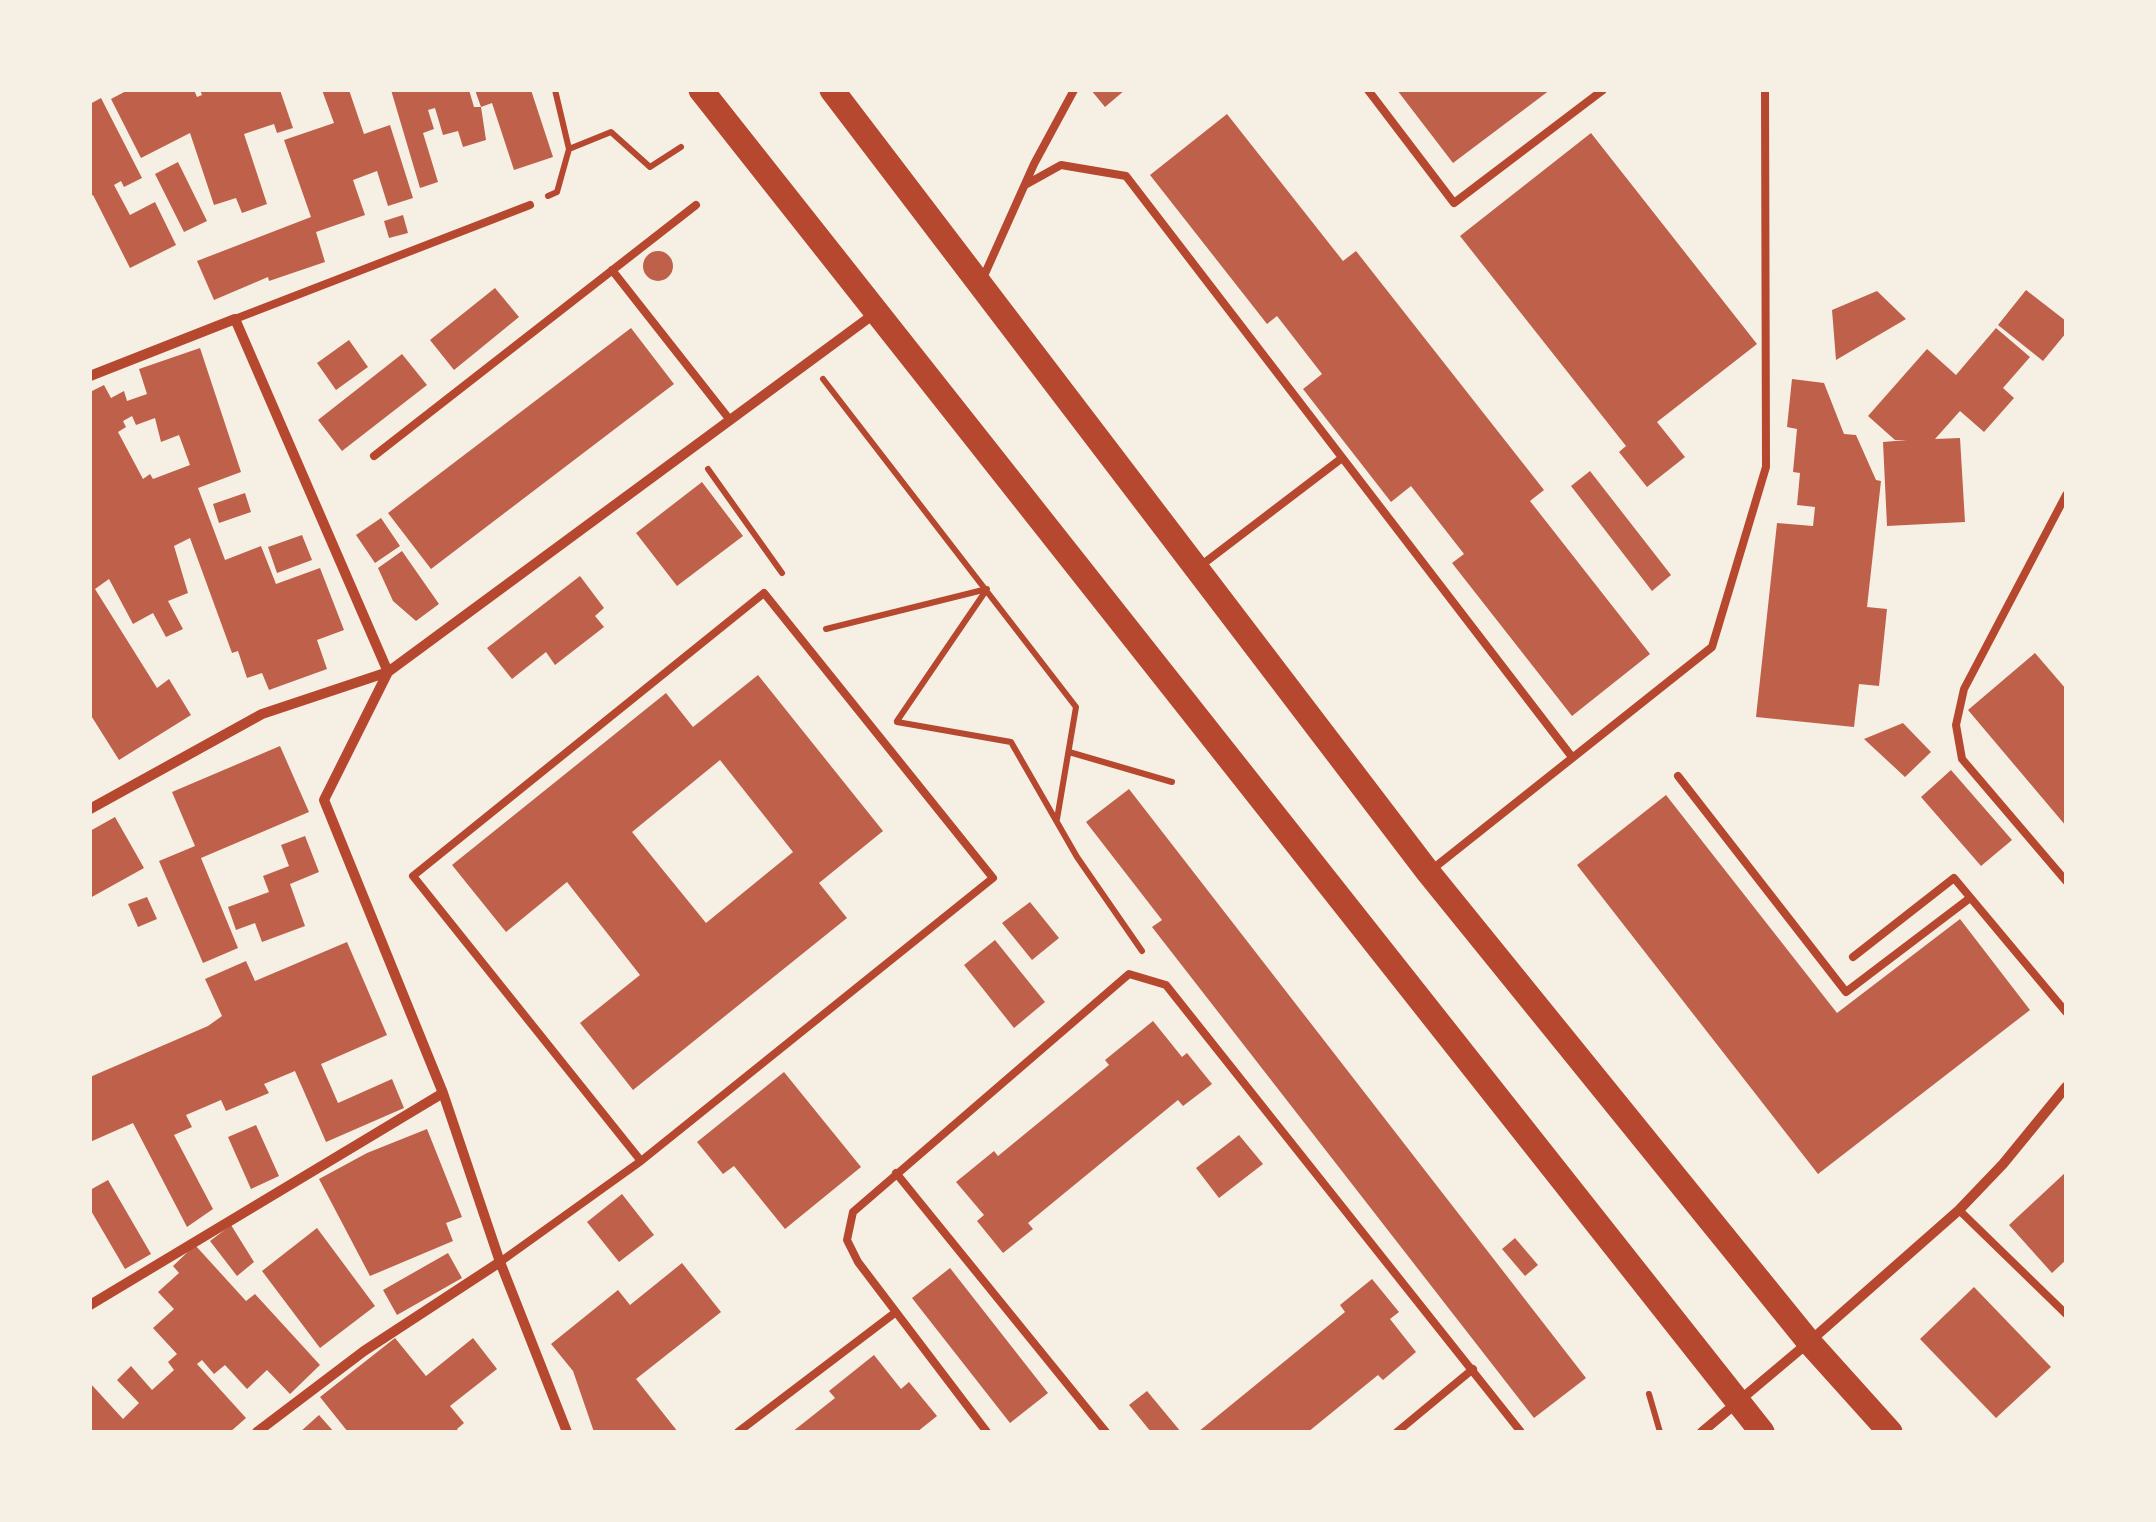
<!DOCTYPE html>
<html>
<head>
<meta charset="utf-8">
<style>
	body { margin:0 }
	#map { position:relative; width:2156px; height:1522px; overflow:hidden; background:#f6efe4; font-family:"PT Sans",sans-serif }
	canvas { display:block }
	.frame { position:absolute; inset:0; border:92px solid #f6efe4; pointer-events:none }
</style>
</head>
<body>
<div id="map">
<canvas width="2156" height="1522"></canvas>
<div class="frame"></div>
</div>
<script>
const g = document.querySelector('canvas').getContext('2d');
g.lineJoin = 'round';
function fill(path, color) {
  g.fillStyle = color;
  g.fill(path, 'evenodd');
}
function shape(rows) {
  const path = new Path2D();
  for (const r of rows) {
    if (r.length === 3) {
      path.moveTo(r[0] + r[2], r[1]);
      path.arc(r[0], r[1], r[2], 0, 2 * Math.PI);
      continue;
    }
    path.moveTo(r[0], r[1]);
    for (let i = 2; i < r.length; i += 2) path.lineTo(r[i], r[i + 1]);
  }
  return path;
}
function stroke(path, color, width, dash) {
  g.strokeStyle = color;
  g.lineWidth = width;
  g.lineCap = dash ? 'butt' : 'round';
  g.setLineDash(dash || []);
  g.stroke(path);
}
fill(shape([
	[128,90,194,90,197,97,202,95,200,90,280,90,293,128,277,133,274,124,244,134,267,204,242,213,236,198,214,205,190,133,141,158,111,99],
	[322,90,349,90,364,134,390,125,413,198,388,206,377,171,353,180,365,215,316,232,325,262,269,281,268,277,214,300,197,261,311,217,284,140,334,123],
	[391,90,469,90,474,107,481,107,486,140,463,147,458,131,443,135,435,108,428,110,434,129,423,133,438,182,420,188],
	[475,90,531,90,553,157,514,170,492,103,481,107],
	[1091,90,1125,90,1105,107],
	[1397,90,1550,90,1453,163],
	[101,98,142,178,124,187,121,181,114,185,130,215,155,202,176,245,130,268,93,195,90,197,90,104],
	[1227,114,1343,261,1356,251,1544,490,1530,501,1650,654,1572,716,1452,563,1464,554,1411,486,1391,502,1303,389,1322,374,1277,316,1267,324,1150,175],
	[1591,133,1757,344,1657,422,1685,457,1647,487,1619,452,1626,446,1460,236],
	[178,162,207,221,184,232,155,174],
	[403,215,408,233,389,238,384,221],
	[658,266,15],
	[495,288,519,317,454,370,430,340],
	[2026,290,2066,321,2066,333,2043,361,1998,325],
	[1877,291,1906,319,1836,360,1832,310],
	[631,328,674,384,431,569,388,513],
	[1996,328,2030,357,2003,388,2014,398,1984,432,1960,411,1935,439,1960,438,1965,522,1887,526,1883,442,1907,440,1895,440,1868,416,1927,349,1956,375],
	[349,340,368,367,336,390,317,363],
	[200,348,241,472,198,488,225,560,261,546,276,584,320,568,344,630,317,640,327,669,269,690,262,673,247,678,238,651,232,653,190,538,174,546,188,593,168,601,183,629,166,637,153,613,133,624,109,579,95,589,157,688,169,679,191,715,119,760,90,714,90,392,104,385,111,398,124,391,127,401,147,394,139,369],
	[132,416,136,425,155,418,161,442,179,435,190,465,153,479,150,474,143,479,118,432,126,427,123,421],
	[402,354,427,385,342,451,318,420],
	[1792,379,1824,383,1844,434,1856,435,1876,480,1881,481,1867,607,1887,609,1879,686,1859,684,1854,727,1756,717,1777,523,1813,526,1815,507,1797,505,1800,473,1793,472,1797,429,1787,427],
	[1590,471,1671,575,1652,591,1571,486],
	[702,482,743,536,677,586,636,533],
	[245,493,251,512,219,523,213,504],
	[381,518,400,546,375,563,356,535],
	[302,535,312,560,277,573,268,547],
	[402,551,439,604,416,621,393,601,378,568],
	[580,576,604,608,595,616,604,627,555,665,546,652,512,679,487,648],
	[2035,653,2066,689,2066,826,1968,710],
	[758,675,883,831,819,883,847,918,633,1090,580,1023,640,975,567,882,506,932,452,865,666,693,693,727],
	[720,760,793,852,706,923,632,832],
	[1903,723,1931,752,1905,777,1864,739],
	[280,746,309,812,201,858,238,948,203,963,159,861,195,846,172,792],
	[1951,770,2012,840,1981,866,1921,797],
	[1129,789,1586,1378,1534,1418,1152,927,1162,920,1086,822],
	[1666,795,1837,1013,1960,919,2030,1010,1818,1174,1577,865],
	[115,817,144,868,90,898,90,831],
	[305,836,319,872,290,884,305,926,262,942,255,923,236,930,228,907,269,892,263,876,289,866,281,845],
	[147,897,157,919,138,927,128,904],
	[1030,902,1059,938,1032,960,1002,923],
	[995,940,1045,1002,1014,1028,964,965],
	[347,942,387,1035,321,1064,338,1103,392,1079,404,1108,326,1142,295,1071,264,1084,269,1093,226,1111,221,1100,186,1115,192,1127,174,1135,213,1209,187,1227,133,1123,90,1142,90,1077,208,1026,222,1016,205,979,246,961,255,981],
	[1153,1021,1182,1057,1187,1053,1212,1084,1183,1106,1178,1100,1028,1223,1033,1229,1003,1253,977,1221,984,1215,956,1182,994,1151,998,1156,1109,1065,1105,1060],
	[784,1072,861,1167,785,1229,734,1166,723,1174,697,1142],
	[256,1125,279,1176,251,1189,228,1137],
	[427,1129,462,1217,446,1223,453,1241,370,1276,319,1179,367,1153],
	[1239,1135,1263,1164,1219,1198,1196,1168],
	[2066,1172,2066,1260,2052,1273,2009,1225],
	[108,1180,151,1254,125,1269,90,1209,90,1190],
	[622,1194,654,1235,619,1262,587,1222],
	[231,1225,254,1262,237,1276,210,1241],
	[317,1228,375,1306,320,1348,262,1271],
	[1515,1238,1538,1265,1525,1276,1502,1249],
	[195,1245,246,1301,255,1294,320,1365,290,1394,267,1370,247,1389,225,1365,214,1374,202,1360,197,1364,246,1418,230,1432,90,1432,90,1383,123,1419,139,1403,117,1380,131,1366,152,1390,174,1370,168,1362,177,1354,153,1328,174,1309,158,1292,179,1273,173,1266],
	[448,1253,462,1278,397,1315,383,1290],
	[682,1263,721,1312,636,1379,678,1432,594,1432,573,1371,551,1344,618,1290,630,1305],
	[950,1268,1048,1393,1010,1423,912,1298],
	[1372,1279,1399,1312,1390,1319,1416,1352,1383,1380,1378,1375,1308,1432,1198,1432,1345,1312,1340,1305],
	[1974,1287,2051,1367,1996,1418,1920,1339],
	[395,1338,426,1376,473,1338,497,1369,450,1406,464,1423,457,1429,459,1432,348,1432,320,1397],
	[874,1355,901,1389,909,1382,937,1416,917,1432,792,1432,835,1398,829,1391],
	[1147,1391,1181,1432,1151,1432,1129,1405],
	[319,1415,334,1432,300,1432]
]), '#bf614a');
stroke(shape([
	[555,90,569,149],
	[548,196,557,192,569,149,611,132,650,167,681,147],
	[823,379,1076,707,1057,819],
	[708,469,782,573],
	[826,629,987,589,897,721],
	[897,722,1011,742,1077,857,1142,951],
	[1069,752,1172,782],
	[1649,1394,1660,1432]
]), '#b5482f', 6);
stroke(shape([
	[1368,90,1454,203,1603,90],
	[1025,185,1061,165,1126,176,1572,757],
	[612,270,730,420],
	[983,278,1034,164,1074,90],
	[235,319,530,205],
	[374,456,696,205],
	[2066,495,1964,689,1956,725,1962,759,2066,881],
	[1199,567,1342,458],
	[1678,776,1846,992,1970,898],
	[1430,871,1712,647,1766,467,1765,90],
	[1853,957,1954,878,2066,1012],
	[896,1173,1106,1432],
	[1959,1210,2066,1314],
	[500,1262,641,1161,993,878,764,593,413,876,641,1161],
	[738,1432,896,1312],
	[987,1432,858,1262,847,1240,853,1212,1129,974,1166,985,1521,1432],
	[1397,1432,1473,1369]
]), '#b5482f', 8);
stroke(shape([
	[90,376,235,319,388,672,324,800,443,1093,500,1262,567,1432],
	[90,809,262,714,388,672,874,314],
	[90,1305,443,1093],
	[257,1432,364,1351,500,1262],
	[1702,1432,1809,1342,1959,1210,2003,1164,2066,1087]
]), '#b5482f', 10);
stroke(shape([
	[701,90,1762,1432],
	[832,90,1428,872,1809,1342,1890,1432]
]), '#b5482f', 25);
</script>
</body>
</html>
